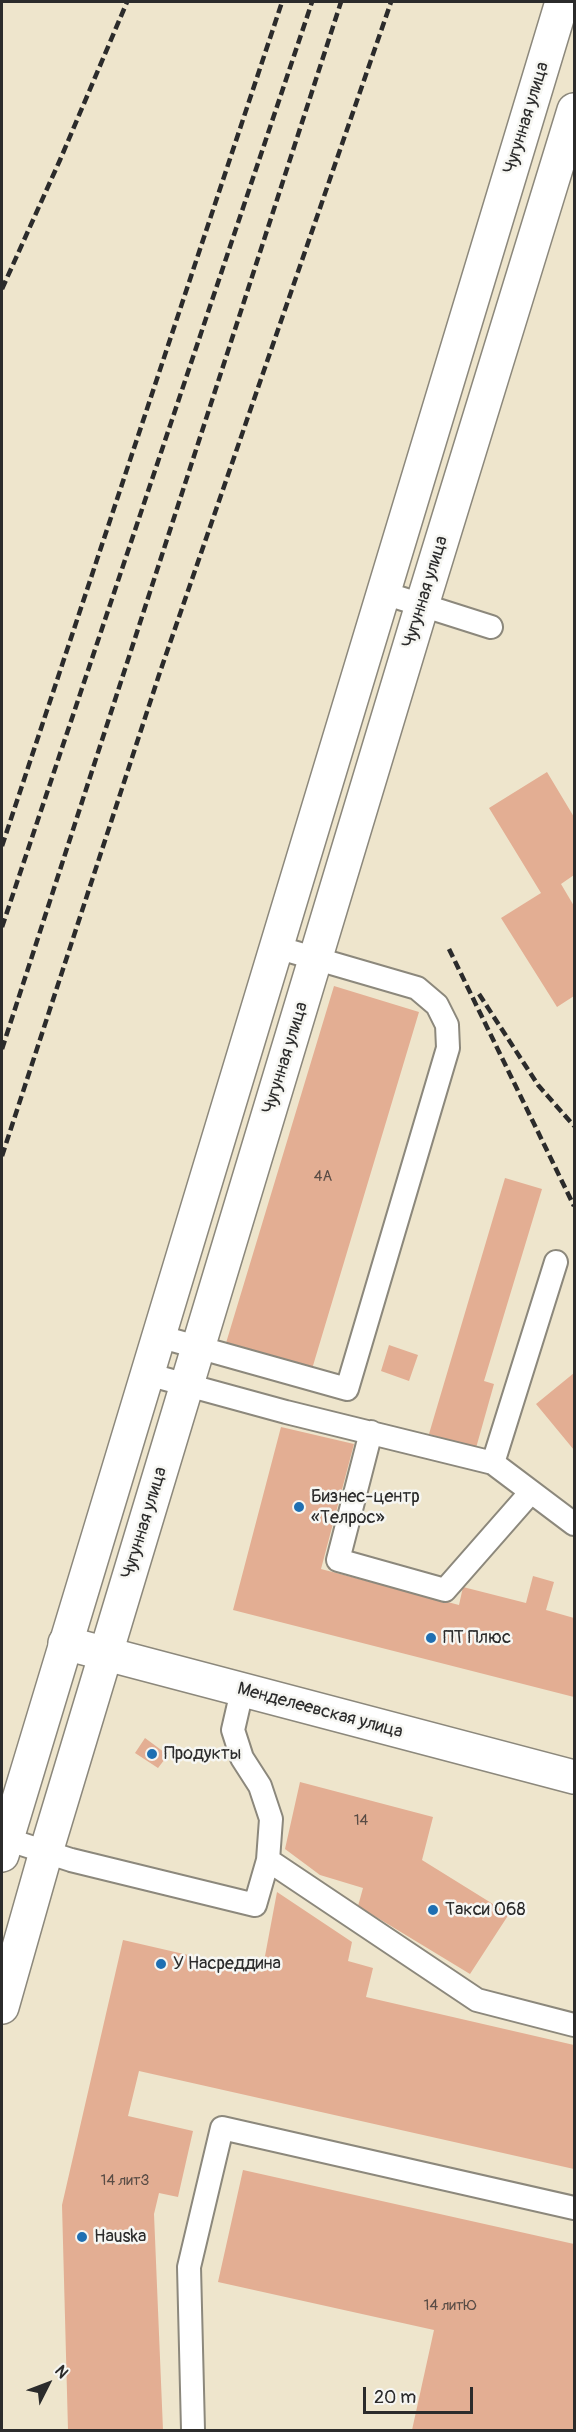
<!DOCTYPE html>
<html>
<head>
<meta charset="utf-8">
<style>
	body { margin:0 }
	#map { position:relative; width:576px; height:2432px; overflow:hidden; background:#eee5cc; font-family:Pangolin,sans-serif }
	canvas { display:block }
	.frame { position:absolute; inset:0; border:3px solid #2b2b2b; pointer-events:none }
	.north { position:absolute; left:18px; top:2354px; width:60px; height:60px; -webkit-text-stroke:4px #f6f6f2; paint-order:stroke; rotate:48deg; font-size:16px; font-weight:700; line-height:24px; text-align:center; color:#2b2b2b }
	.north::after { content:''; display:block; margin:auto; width:21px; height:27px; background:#2b2b2b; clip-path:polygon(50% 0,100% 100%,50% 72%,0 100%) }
	.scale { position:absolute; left:363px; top:2387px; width:110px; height:27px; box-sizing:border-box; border:3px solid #2b2b2b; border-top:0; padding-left:8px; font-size:18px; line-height:21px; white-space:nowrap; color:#2b2b2b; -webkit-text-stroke:4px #f6f6f2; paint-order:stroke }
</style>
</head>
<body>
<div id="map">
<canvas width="576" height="2432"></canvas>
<div class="frame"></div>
<div class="north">N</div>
<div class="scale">20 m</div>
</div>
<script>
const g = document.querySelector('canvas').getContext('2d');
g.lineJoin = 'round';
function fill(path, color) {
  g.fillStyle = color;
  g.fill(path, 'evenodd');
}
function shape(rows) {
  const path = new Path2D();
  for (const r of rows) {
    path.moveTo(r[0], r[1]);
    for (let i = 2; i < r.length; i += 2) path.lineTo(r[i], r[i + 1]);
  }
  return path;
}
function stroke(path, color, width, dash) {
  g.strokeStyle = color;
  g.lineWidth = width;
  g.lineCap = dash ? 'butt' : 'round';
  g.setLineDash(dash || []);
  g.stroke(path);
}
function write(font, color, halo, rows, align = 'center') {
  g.font = font + ' Pangolin,sans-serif';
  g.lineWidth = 5;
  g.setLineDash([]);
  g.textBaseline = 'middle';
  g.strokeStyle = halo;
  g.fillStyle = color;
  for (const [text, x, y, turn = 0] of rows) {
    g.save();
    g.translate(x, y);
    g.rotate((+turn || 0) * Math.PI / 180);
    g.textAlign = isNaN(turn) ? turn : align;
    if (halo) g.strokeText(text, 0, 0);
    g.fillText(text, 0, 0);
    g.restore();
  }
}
fill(shape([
	[547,772,574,817,574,875,561,884,574,906,574,996,557,1007,501,918,541,893,489,808],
	[334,986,419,1012,312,1369,226,1343],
	[505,1178,542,1189,484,1381,494,1384,476,1448,429,1434],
	[389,1345,418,1355,409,1381,381,1371],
	[574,1373,574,1450,536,1404],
	[281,1427,354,1444,321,1569,459,1605,463,1587,526,1603,533,1576,554,1582,546,1610,574,1618,574,1697,233,1610],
	[145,1738,168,1755,158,1768,135,1753],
	[300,1782,433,1817,422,1860,509,1914,470,1974,358,1906,363,1888,320,1875,285,1849],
	[277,1892,352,1942,348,1961,373,1968,366,1997,574,2045,574,2169,139,2071,128,2116,193,2131,178,2197,159,2193,154,2214,163,2430,68,2430,62,2205,123,1940,262,1972],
	[243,2170,574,2244,574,2430,412,2430,434,2330,218,2282]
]), '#e3ae93');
const lane = shape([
	[384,593,491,627],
	[158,1336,347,1389,448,1048,447,1025,437,1005,417,988,276,947],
	[147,1374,286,1412,493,1463,574,1524],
	[371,1432,338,1560,445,1590,531,1492],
	[493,1463,556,1262],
	[242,1691,233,1730,242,1758,260,1786,271,1819,268,1860,477,2000,574,2025],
	[6,1839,71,1860,255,1905,268,1860],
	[193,2430,189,2267,222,2128,574,2208]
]);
const street = shape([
	[65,1643,574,1777]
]);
const secondary = shape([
	[2,1855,562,2],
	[2,2007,46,1852,422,605,574,110]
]);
stroke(lane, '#8c887c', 26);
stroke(street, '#8c887c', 36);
stroke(secondary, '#8c887c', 36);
stroke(lane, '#fff', 22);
stroke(street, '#fff', 33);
stroke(secondary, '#fff', 33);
stroke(shape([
	[2,289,60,160,127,2],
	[2,846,282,2],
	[2,927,312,2],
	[449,949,574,1206],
	[479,994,538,1085,574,1126],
	[2,1049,341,2],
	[2,1156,159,675,391,2]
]), '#2b2b2b', 4.5, [9, 4.5]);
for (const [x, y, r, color] of [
	[299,1507,6,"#1f6fb2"],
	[431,1638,6,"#1f6fb2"],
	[152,1754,6,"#1f6fb2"],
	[433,1910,6,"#1f6fb2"],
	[161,1964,6,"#1f6fb2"],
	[82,2237,6,"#1f6fb2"]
]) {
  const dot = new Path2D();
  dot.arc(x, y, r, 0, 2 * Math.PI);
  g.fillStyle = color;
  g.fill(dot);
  stroke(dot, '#f6f6f2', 2);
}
write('15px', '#594c45', null, [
	["4А",323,1177],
	["14",361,1821],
	["14 литЗ",125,2181],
	["14 литЮ",450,2306]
]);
write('18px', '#2b2b2b', '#f6f6f2', [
	["Чугунная улица",527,118,-73],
	["Чугунная улица",426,592,-73],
	["Чугунная улица",286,1058,-73],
	["Чугунная улица",145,1523,-73],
	["Менделеевская улица",320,1711,15]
]);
write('18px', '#2b2b2b', '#f6f6f2', [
	["Бизнес-центр",311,1497],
	["«Телрос»",311,1518],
	["ПТ Плюс",443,1638],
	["Продукты",164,1754],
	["Такси 068",445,1910],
	["У Насреддина",173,1964],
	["Hauska",94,2237]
], 'left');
</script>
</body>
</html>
